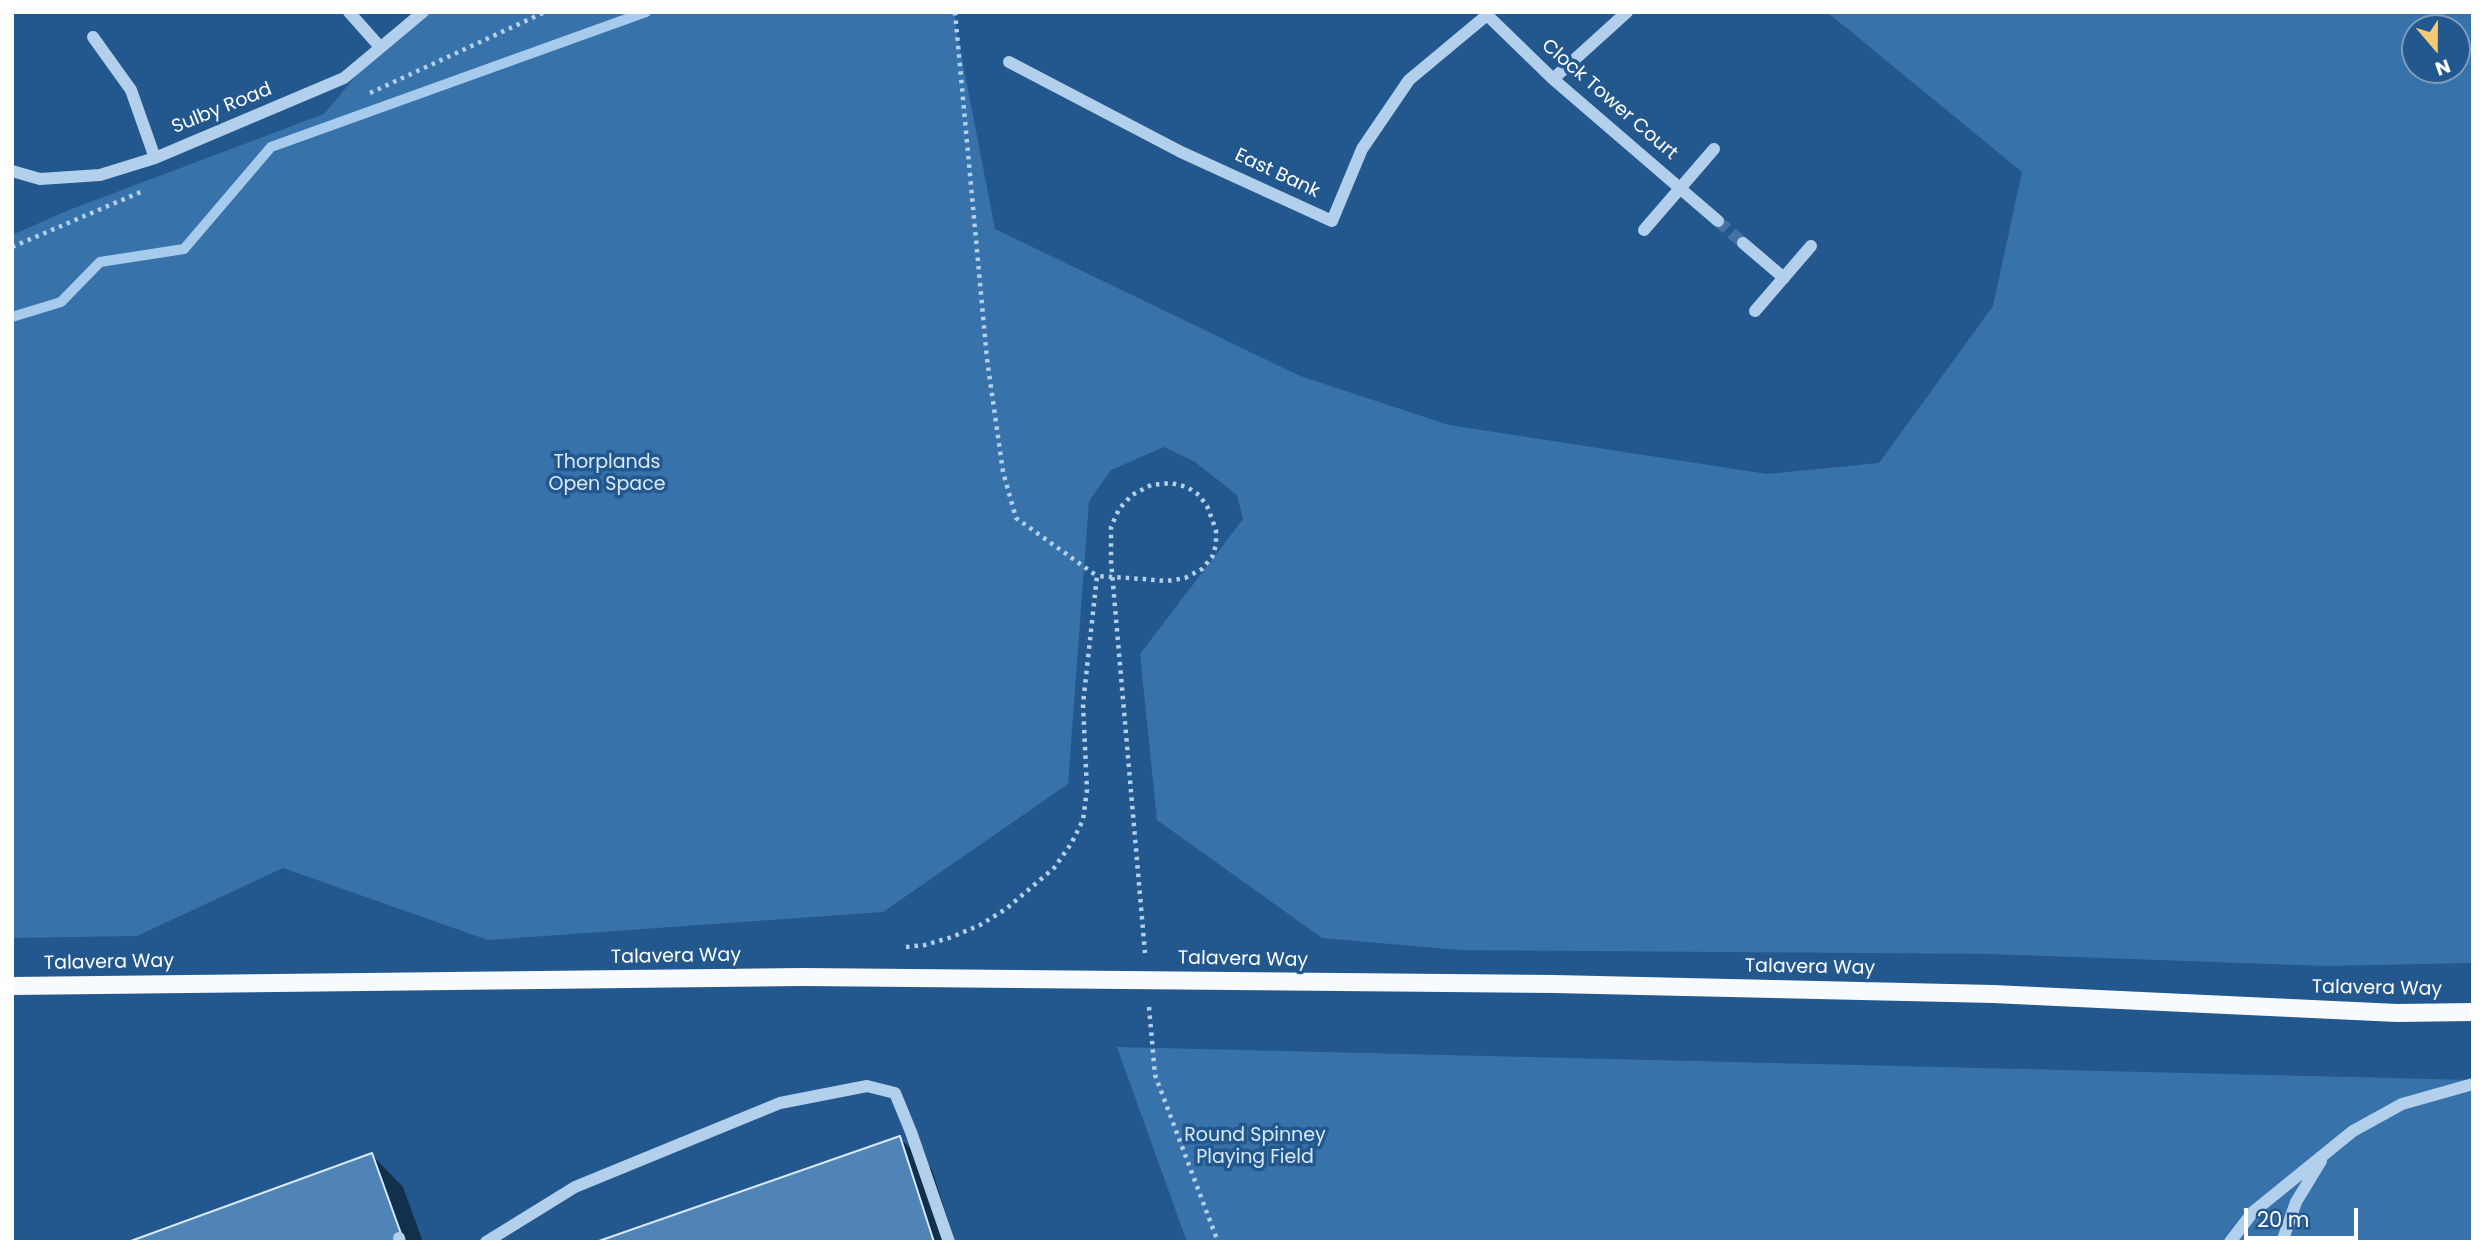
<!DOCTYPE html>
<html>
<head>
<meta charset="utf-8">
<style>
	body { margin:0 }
	#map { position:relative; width:2485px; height:1254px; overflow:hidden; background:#23588e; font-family:Poppins,sans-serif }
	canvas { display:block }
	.frame { position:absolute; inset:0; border:14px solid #fff; pointer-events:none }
	.north { position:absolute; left:2401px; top:14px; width:70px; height:70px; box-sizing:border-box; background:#23588e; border:2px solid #7b9bbb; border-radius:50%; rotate:160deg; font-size:19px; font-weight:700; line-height:28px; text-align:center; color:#fff }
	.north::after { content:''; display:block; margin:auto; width:24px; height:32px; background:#f6ca75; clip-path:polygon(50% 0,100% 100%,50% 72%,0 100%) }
	.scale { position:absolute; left:2244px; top:1208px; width:114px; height:32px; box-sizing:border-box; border:4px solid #fff; border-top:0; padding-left:9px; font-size:21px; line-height:24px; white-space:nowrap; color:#fff; -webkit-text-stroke:5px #23588e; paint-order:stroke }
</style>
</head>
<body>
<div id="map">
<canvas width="2485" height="1254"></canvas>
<div class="frame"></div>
<div class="north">N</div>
<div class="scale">20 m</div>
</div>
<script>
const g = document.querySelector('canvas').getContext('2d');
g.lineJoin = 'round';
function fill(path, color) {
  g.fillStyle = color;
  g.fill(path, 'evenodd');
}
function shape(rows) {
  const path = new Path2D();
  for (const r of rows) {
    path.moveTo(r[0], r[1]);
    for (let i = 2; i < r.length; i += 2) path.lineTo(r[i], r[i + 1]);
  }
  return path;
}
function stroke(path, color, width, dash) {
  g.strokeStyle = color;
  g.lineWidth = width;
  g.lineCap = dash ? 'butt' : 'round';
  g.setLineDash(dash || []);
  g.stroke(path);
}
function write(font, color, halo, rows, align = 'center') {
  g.font = font + ' Poppins,sans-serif';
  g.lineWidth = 7;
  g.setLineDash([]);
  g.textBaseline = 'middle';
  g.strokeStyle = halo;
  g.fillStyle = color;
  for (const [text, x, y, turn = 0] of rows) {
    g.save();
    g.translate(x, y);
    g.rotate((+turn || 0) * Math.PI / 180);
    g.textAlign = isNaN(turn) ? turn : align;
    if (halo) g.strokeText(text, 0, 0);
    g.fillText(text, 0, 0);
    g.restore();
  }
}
fill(shape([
	[423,12,955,12,956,28,995,229,1300,376,1449,425,1767,474,1879,463,1993,306,2022,172,1827,12,2473,12,2473,963,2326,966,1990,954,1459,950,1322,938,1157,820,1140,654,1243,519,1237,495,1195,462,1164,447,1111,470,1089,501,1068,784,883,912,488,940,283,868,137,936,12,938,12,235,69,210,324,114,380,47],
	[2415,28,2457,28,2457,70,2415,70],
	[1117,1047,2473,1080,2473,1242,1187,1242]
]), '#3772aa');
fill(shape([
	[900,1138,932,1170,955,1242,602,1242],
	[372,1155,403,1187,423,1242,133,1242]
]), '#0007');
stroke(shape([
	[12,317,61,302,100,262,184,249,271,147,646,12]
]), '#a7cbec', 10);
const building = shape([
	[900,1136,934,1242,596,1242,900,1136],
	[372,1153,404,1242,128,1242,372,1153]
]);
fill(building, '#5083b6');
stroke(building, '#d7e8f8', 2);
stroke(shape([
	[1718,221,1743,243]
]), '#44719f', 12, [12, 6]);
stroke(shape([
	[955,12,987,359,1003,472,1016,518,1097,576],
	[370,93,545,12],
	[12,247,143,191],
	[906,947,925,945,952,937,980,925,1006,909,1054,868,1071,844,1083,820,1087,790,1083,704,1097,576,1143,579,1167,581,1185,578,1202,569,1212,557,1216,545,1216,530,1207,506,1199,495,1187,487,1171,483,1151,485,1132,495,1119,509,1111,527,1111,561,1145,953],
	[1149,1007,1155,1075,1218,1242]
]), '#b2cfeb', 4.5, [3.5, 5]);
stroke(shape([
	[349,12,380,47],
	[1484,12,1553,79,1718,221],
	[93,37,131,90,155,158],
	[1009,62,1181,152,1332,221,1362,149,1409,80,1487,15],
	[1553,79,1627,12],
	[12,171,40,179,100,175,155,158,344,78,423,12],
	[1644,230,1714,149],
	[1743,243,1784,278],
	[1755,311,1811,246],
	[399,1238,400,1242],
	[486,1242,575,1187,780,1103,867,1086,895,1093,911,1132,949,1242],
	[2230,1242,2253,1212,2353,1131,2402,1104,2473,1084],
	[2282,1242,2296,1202,2321,1161]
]), '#b2cfeb', 12);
stroke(shape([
	[12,986,803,977,1554,984,1993,994,2397,1013,2473,1012]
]), '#f7faff', 18);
write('19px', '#fff', '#23588e', [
	["Clock Tower Court",1609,100,41],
	["Sulby Road",222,109,-22],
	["East Bank",1277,174,25],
	["Talavera Way",676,957,-1],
	["Talavera Way",1243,960,1],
	["Talavera Way",109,963,-1],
	["Talavera Way",1810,968,1],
	["Talavera Way",2377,989,1]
]);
write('19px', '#d7e8f8', '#23588e', [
	["Thorplands",607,463],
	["Open Space",607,485],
	["Round Spinney",1255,1136],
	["Playing Field",1255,1158]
]);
</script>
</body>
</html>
